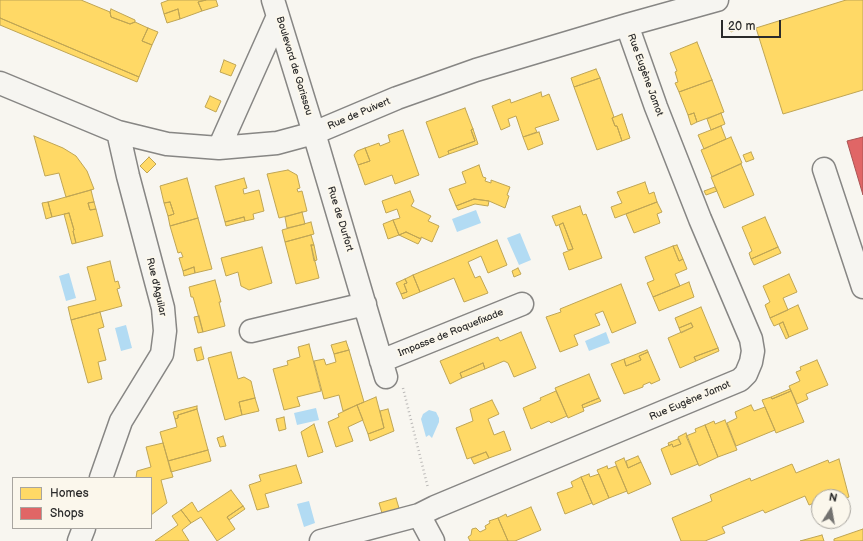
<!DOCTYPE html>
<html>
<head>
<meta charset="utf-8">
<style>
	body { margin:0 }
	#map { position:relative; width:863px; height:541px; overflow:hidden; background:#f8f6f0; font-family:"Balsamiq Sans",sans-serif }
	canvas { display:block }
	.legend { position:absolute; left:12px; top:477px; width:140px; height:52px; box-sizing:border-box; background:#fbf7ec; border:1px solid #a8a59f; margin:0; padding:5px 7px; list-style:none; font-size:12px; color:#2b2b2b }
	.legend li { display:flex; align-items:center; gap:8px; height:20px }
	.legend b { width:20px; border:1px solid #a8a59f }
	.north { position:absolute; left:811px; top:489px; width:40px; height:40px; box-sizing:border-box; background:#fbf7ec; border:1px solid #a8a59f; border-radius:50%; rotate:11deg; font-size:11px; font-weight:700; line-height:16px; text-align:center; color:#2b2b2b }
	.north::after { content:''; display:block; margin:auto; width:14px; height:18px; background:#737270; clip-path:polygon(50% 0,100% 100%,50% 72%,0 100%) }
	.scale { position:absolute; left:721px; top:20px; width:60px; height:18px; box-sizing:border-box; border:2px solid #2b2b2b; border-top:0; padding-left:5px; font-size:12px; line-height:14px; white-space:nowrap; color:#2b2b2b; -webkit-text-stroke:3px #fbf7ec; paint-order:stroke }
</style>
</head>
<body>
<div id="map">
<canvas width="863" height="541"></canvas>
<ul class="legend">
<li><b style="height:11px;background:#ffd966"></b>Homes</li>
<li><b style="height:11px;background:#e06666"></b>Shops</li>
</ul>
<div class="north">N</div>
<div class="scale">20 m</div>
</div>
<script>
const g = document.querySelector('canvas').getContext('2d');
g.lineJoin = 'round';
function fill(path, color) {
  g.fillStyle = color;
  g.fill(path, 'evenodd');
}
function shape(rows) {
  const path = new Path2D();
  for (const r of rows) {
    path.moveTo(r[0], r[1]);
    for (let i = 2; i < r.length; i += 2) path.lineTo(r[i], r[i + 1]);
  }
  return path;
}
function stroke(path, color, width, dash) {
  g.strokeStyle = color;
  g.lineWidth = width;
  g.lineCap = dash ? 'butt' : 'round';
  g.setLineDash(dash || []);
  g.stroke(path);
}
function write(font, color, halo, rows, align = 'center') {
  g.font = font + ' "Balsamiq Sans",sans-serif';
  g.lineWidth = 4;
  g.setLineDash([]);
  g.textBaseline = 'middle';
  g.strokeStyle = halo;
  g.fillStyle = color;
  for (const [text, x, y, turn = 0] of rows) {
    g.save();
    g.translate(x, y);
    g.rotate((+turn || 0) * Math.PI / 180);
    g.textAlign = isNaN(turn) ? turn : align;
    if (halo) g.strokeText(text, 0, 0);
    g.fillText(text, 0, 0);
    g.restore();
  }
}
fill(shape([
	[476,210,481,223,457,232,452,219],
	[520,233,531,260,519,265,507,238],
	[69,273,76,298,66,301,59,276],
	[126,325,132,348,121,351,115,328],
	[606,332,610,343,589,351,585,341],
	[316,408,319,420,297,425,294,413],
	[429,410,436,412,439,418,439,422,432,438,429,435,426,437,421,419,423,414],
	[309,501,315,523,304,527,297,504]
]), '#b2dbf3');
const homes = shape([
	[0,0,81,0,110,12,111,17,130,24,135,22,148,28,142,41,152,45,139,77,0,18,0,0],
	[169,0,206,0,198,2,202,11,180,19,178,9,164,14,161,3,169,0],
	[206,0,216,0,218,6,202,11,198,2,206,0],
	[846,0,863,0,863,90,783,114,756,28,846,0],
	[111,9,135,20,135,22,130,24,111,17,110,12,111,9],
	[178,9,180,19,167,23,164,14,178,9],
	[0,18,139,77,137,82,0,25,0,18],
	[735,23,737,29,731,32,728,26,735,23],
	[148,28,158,32,152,45,142,41,148,28],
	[697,42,712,80,679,92,675,83,678,82,675,72,677,71,670,53,697,42],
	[224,60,236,65,231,76,220,72,224,60],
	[596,69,600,78,574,87,571,78,596,69],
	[600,78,614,117,612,118,615,126,617,126,622,141,597,150,574,87,600,78],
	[712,80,724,112,697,122,694,113,688,115,679,92,712,80],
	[541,92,542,97,549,94,559,120,535,128,537,132,523,137,516,116,508,119,510,126,501,130,492,106,510,99,511,103,541,92],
	[210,96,221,101,216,112,205,107,210,96],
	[465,108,473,129,471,130,475,141,448,151,449,154,439,158,426,122,465,108],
	[694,113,697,122,691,125,688,115,694,113],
	[721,113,725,124,711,130,707,119,721,113],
	[622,114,630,138,622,141,617,126,615,126,612,118,622,114],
	[721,126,726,139,704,149,698,135,721,126],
	[473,129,478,144,449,154,448,151,475,141,471,130,473,129],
	[403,130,419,175,395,184,392,175,365,185,358,165,370,161,365,148,379,143,380,146,390,142,388,135,403,130],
	[539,132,543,144,528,150,523,137,539,132],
	[34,136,63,148,76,156,87,171,94,189,66,197,59,173,45,176,34,136],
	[731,137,742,163,712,177,701,150,731,137],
	[365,148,370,161,358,165,354,155,357,151,365,148],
	[751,152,754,159,746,162,743,155,751,152],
	[149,157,156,164,147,173,140,166,149,157],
	[741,164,754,195,724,208,711,177,741,164],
	[479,165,483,177,486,178,485,181,491,183,491,180,510,187,507,195,509,196,505,208,489,201,474,199,456,206,449,189,466,183,462,172,479,165],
	[288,170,297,175,300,188,297,189,298,192,302,191,307,211,279,218,267,174,288,170],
	[187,178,198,218,170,226,168,216,174,214,170,202,164,203,160,186,187,178],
	[244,178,247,188,243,189,244,194,259,190,264,211,253,214,254,219,245,221,244,217,225,222,215,186,244,178],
	[645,182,649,194,654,192,657,202,615,218,611,207,622,203,617,192,645,182],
	[715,187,717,191,706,195,704,191,715,187],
	[91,190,94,202,88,203,90,210,96,209,103,236,76,243,73,231,74,230,69,213,52,217,48,202,91,190],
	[410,191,414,201,411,206,431,216,428,221,439,226,432,242,421,237,421,239,406,232,399,235,393,220,400,218,397,209,386,213,382,201,410,191],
	[474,199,489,201,488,206,475,204,458,210,456,206,474,199],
	[48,202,52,217,46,219,42,203,48,202],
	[94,202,96,209,90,210,88,203,94,202],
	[170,202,174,214,168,216,164,203,170,202],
	[657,202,662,212,657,214,660,223,634,233,626,214,657,202],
	[580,206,583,215,586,214,602,258,569,270,563,253,573,249,563,223,556,226,552,216,580,206],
	[302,212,305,224,287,228,285,217,302,212],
	[69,213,74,230,73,231,76,243,72,244,64,214,69,213],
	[244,217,245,221,226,226,225,222,244,217],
	[765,217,778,247,751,259,749,253,752,251,742,227,765,217],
	[198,218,212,269,195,273,194,267,183,271,179,258,183,257,181,252,178,253,170,226,198,218],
	[393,220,399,235,388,239,383,224,393,220],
	[311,222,314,234,285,242,282,230,311,222],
	[563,223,573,249,568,250,559,225,563,223],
	[406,232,421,239,418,244,399,235,406,232],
	[311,235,314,245,311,245,319,278,296,284,285,242,311,235],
	[497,240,507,265,488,273,481,256,468,262,475,278,480,276,488,293,464,302,454,278,420,292,413,275,497,240],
	[311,245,314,245,317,260,314,261,311,245],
	[677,245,683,259,679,261,673,246,677,245],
	[673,246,679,261,683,259,687,269,675,274,680,286,653,297,647,283,654,280,645,257,673,246],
	[262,247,272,283,249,290,241,286,238,272,226,276,221,258,262,247],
	[778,247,781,253,754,265,751,259,778,247],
	[110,261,115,282,118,281,120,288,117,289,122,306,71,320,68,307,96,300,87,267,110,261],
	[194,267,195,273,184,276,183,271,194,267],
	[518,268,521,274,514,277,512,271,518,268],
	[789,274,797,292,783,298,788,310,770,318,765,305,770,302,763,286,789,274],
	[413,275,420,292,403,299,401,294,407,292,404,284,407,283,405,279,413,275],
	[405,279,407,283,404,284,407,292,401,294,396,283,405,279],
	[215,280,221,302,219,302,225,326,203,332,193,297,191,297,189,287,215,280],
	[689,282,694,297,659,311,653,297,689,282],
	[621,284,636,323,612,333,603,311,595,314,600,325,574,335,578,345,560,352,546,317,561,312,560,309,621,284],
	[798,305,808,329,789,337,783,322,774,326,770,318,798,305],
	[701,307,718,348,694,357,696,361,680,368,668,338,693,327,691,323,679,328,675,318,701,307],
	[100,312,104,327,98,329,106,360,98,362,102,379,88,383,71,320,100,312],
	[199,316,203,332,198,333,194,317,199,316],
	[783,322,789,337,786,339,779,324,783,322],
	[691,323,693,327,681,333,679,328,691,323],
	[521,332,536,368,514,377,508,363,504,361,485,369,483,363,460,373,462,378,450,384,440,361,498,337,500,341,521,332],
	[346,341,349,350,334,354,331,345,346,341],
	[309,344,321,391,297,397,300,406,284,410,273,369,288,365,287,361,300,357,298,347,309,344],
	[201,347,204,359,197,361,194,349,201,347],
	[718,348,719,351,696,361,694,357,718,348],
	[349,350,364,402,343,411,339,395,324,399,314,361,324,359,326,365,336,362,334,354,349,350],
	[647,350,648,352,639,356,641,360,626,366,624,359,647,350],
	[231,352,238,379,244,377,251,381,255,398,239,402,242,415,225,420,208,358,231,352],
	[648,352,660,380,651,384,650,382,643,385,643,387,624,394,611,364,624,359,626,366,641,360,639,356,648,352],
	[817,360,828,385,806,394,808,399,797,404,789,386,800,381,796,372,801,370,800,367,817,360],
	[483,363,485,369,462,378,460,373,483,363],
	[589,374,599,398,582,405,584,411,568,418,555,388,589,374],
	[790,389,791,391,772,399,771,397,790,389],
	[556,391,567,416,551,423,549,421,531,429,523,408,541,400,540,398,556,391],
	[791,391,804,422,776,433,762,400,771,397,772,399,791,391],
	[376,397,384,428,368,434,357,405,376,397],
	[255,398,259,411,242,415,239,402,255,398],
	[599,398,601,401,583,408,582,405,599,398],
	[492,400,499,414,488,419,494,435,504,431,511,450,489,458,486,452,467,459,456,428,473,421,470,409,492,400],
	[357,405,363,420,348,427,353,441,336,447,328,422,339,417,338,414,357,405],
	[751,405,754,411,765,407,775,430,736,446,727,423,737,418,735,412,751,405],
	[197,406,197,409,178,415,178,418,175,419,173,412,197,406],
	[197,409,208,450,168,461,160,432,177,427,175,419,178,418,178,415,197,409],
	[388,409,394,431,370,441,368,434,384,428,380,411,388,409],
	[284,417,286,429,279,431,276,419,284,417],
	[725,420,737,450,718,457,705,425,714,421,715,424,725,420],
	[314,424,323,452,308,457,301,432,314,424],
	[705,425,718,457,699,466,686,436,696,432,695,429,705,425],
	[686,433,698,464,671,475,661,449,672,444,673,447,681,444,678,437,686,433],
	[223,436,226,446,220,447,217,438,223,436],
	[678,439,681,444,673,447,672,444,669,446,668,443,678,439],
	[163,443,173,477,161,480,167,503,151,515,151,478,136,478,137,471,151,467,146,447,163,443],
	[208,450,211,461,171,472,168,461,208,450],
	[486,452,489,458,474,464,471,458,486,452],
	[638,456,641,462,628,468,626,461,638,456],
	[624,458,628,468,641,462,651,484,628,494,615,462,624,458],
	[839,459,849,497,843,499,843,497,819,497,819,501,809,505,805,496,765,513,763,510,722,527,725,533,705,541,681,541,672,518,712,501,710,495,750,478,751,481,792,464,796,473,828,460,829,463,839,459],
	[296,465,302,483,265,494,269,507,257,510,249,485,261,481,259,475,296,465],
	[607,466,608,469,616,466,627,491,609,498,597,470,607,466],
	[589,474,590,477,599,474,609,498,593,505,581,477,589,474],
	[581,477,592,503,565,514,557,493,573,487,571,482,581,477],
	[231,490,243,506,227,517,235,529,217,541,201,517,191,523,181,510,192,502,198,512,231,490],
	[396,498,401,515,384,520,379,503,396,498],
	[243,506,245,509,229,520,227,517,243,506],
	[531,507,541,530,515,541,508,541,498,518,506,514,507,517,531,507],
	[181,510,191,523,182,530,189,541,155,541,178,525,172,516,181,510],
	[498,518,508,541,470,541,468,537,471,535,472,529,476,528,480,532,486,529,485,526,490,523,489,521,498,518],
	[863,529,863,541,834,541,834,539,863,529],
	[822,535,824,541,800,541,822,535]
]);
fill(homes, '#ffd966');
stroke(homes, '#bfa554', 1);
const shops = shape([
	[863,137,863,195,847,141,863,137]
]);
fill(shops, '#e06666');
stroke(shops, '#aa5454', 1);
const minor = shape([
	[273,0,314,133,386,377],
	[0,83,118,132,167,144,219,148,277,143,314,133,397,98,476,70,627,25,717,0],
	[219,148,278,16],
	[824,169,863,287],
	[251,331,365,304],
	[381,361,522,304],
	[101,478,121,421,162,354,165,331,163,308,128,176,118,132],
	[419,515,433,541],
	[79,541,84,528],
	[321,541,419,515,435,507,740,380,746,374,751,362,753,351,751,339,700,219,656,107,627,25]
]);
stroke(minor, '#878684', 25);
stroke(shape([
	[403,388,428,488]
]), '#bcbab8', 2.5, [1, 3]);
stroke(minor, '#f6f5f1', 22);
write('10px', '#2b2b2b', '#fbf7ec', [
	["Boulevard de Garissou",294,66,73],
	["Rue Eugène Jamot",645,75,70],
	["Rue de Puivert",359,114,-23],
	["Rue de Durfort",340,219,73],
	["Rue d'Aguilar",156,287,77],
	["Impasse de Roquefixade",451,333,-22],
	["Rue Eugène Jamot",690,401,-23]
]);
</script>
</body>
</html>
